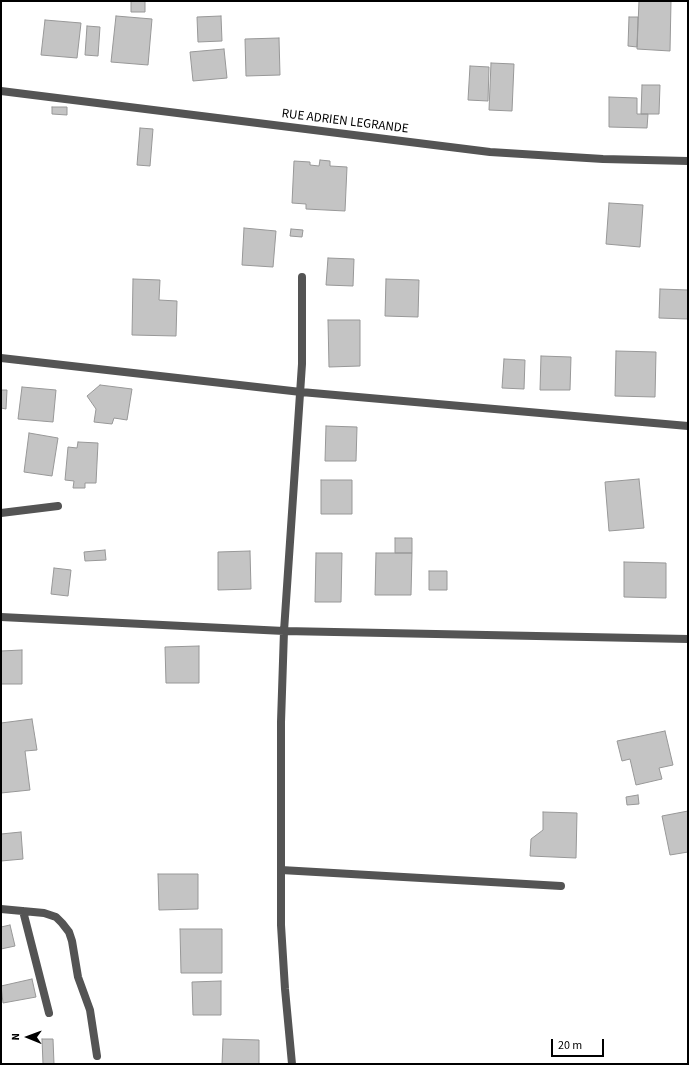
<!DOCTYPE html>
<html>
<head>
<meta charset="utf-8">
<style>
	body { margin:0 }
	#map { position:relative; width:689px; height:1065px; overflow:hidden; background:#fff; font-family:"Source Sans 3",sans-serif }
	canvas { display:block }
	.frame { position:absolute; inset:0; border:2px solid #000; pointer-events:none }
	.north { position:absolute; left:8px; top:1017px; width:40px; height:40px; -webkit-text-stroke:3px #fff; paint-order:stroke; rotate:271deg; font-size:11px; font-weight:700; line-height:16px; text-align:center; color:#000 }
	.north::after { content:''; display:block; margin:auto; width:14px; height:18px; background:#000; clip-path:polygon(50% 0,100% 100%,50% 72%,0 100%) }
	.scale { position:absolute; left:551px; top:1039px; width:53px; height:18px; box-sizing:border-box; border:2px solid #000; border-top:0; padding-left:5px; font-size:12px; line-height:14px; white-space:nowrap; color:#000; -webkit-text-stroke:3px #fff; paint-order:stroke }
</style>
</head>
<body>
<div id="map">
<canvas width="689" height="1065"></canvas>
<div class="frame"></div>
<div class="north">N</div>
<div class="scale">20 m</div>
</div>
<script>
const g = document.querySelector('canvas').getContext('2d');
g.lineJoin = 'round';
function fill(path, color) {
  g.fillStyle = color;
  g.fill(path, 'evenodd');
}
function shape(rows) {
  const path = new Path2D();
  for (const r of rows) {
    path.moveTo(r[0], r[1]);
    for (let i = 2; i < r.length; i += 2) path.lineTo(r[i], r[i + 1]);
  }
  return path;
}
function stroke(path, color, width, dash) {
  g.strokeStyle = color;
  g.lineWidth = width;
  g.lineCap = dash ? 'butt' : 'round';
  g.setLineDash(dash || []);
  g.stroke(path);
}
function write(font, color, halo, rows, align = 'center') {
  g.font = font + ' "Source Sans 3",sans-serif';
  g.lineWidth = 3.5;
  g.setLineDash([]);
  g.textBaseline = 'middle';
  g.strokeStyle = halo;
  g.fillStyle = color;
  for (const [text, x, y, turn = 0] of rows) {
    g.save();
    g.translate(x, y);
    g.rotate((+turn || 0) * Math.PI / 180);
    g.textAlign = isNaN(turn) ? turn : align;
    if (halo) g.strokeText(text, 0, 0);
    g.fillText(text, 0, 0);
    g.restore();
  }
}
const building = shape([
	[131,1,145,1,145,12,131,12,131,1],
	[639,1,671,1,670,51,637,49,639,1],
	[116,16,152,19,148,65,111,62,116,16],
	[221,16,222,41,198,42,197,17,221,16],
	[629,17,638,17,637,47,628,46,629,17],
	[45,20,81,23,77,58,41,55,45,20],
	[87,26,100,27,98,56,85,55,87,26],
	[279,38,280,75,246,76,245,39,279,38],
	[224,49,227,78,193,81,190,52,224,49],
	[491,63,514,64,512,111,489,110,491,63],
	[470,66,489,67,488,101,468,100,470,66],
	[642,85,660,85,659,114,641,114,642,85],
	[609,97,637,98,637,114,648,114,647,128,609,127,609,97],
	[52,107,67,107,67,115,52,114,52,107],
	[140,128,153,129,150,166,137,165,140,128],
	[320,160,330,161,330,166,347,167,345,211,306,209,306,204,292,203,294,161,310,162,310,165,319,166,320,160],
	[609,203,643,205,640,247,606,244,609,203],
	[244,228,276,231,273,267,242,265,244,228],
	[291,229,303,230,302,237,290,236,291,229],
	[328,258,354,259,353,286,326,285,328,258],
	[133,279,160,280,159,300,177,301,176,336,132,335,133,279],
	[386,279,419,280,418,317,385,316,386,279],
	[660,289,688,290,688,319,659,318,660,289],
	[328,320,360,320,360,366,329,367,328,320],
	[616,351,656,352,655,397,615,396,616,351],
	[541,356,571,357,570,390,540,390,541,356],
	[504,359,525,360,524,389,502,388,504,359],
	[100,385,132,389,127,420,114,418,112,424,94,422,96,409,87,396,100,385],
	[22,387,56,390,53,422,18,419,22,387],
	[1,390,7,390,6,409,1,408,1,390],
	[326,426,357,427,356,461,325,461,326,426],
	[29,433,58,438,52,476,24,472,29,433],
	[78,442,98,443,96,483,85,483,85,488,73,488,74,481,65,480,68,447,77,448,78,442],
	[639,479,644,528,609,531,605,482,639,479],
	[321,480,352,480,352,514,321,514,321,480],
	[395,538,412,538,412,553,395,553,395,538],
	[105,550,106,560,85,561,84,552,105,550],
	[250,551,251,589,218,590,218,552,250,551],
	[316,553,342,553,341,602,315,602,316,553],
	[376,553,412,553,411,595,375,595,376,553],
	[624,562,666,563,666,598,624,597,624,562],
	[54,568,71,570,68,596,51,594,54,568],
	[429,571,447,571,447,590,429,590,429,571],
	[199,646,199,683,166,683,165,647,199,646],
	[22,650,22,684,1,684,1,651,22,650],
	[32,719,37,750,25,751,30,790,1,793,1,723,32,719],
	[665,731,673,765,659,768,662,779,636,785,630,759,622,761,617,741,665,731],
	[638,795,639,804,627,805,626,797,638,795],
	[688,811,688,852,670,855,662,816,688,811],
	[543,812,577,813,576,858,530,856,531,839,543,830,543,812],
	[21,832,23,859,1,861,1,834,21,832],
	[158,874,198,874,198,909,159,910,158,874],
	[10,925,15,946,1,949,1,927,10,925],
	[180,929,222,929,222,973,181,973,180,929],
	[32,979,36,997,3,1003,1,986,32,979],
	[221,981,221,1015,193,1015,192,982,221,981],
	[42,1039,53,1039,54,1064,43,1064,42,1039],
	[223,1039,259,1040,259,1064,222,1064,223,1039]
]);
fill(building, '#c4c4c4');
stroke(building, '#989898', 1);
stroke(shape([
	[1,909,44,913,56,917,62,923,69,932,72,941,78,977,90,1010,97,1056],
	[23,911,49,1013]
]), '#545454', 8);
stroke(shape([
	[1,91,490,152,603,159,688,161],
	[1,358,301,392,688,426],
	[1,513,58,506],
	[1,617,284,631,688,639],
	[281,870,561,886],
	[292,1064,285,989,281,925,281,722,284,631,302,364,302,277]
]), '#545454', 8);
write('13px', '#000', '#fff', [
	["RUE ADRIEN LEGRANDE",345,122,7]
]);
</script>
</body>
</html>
